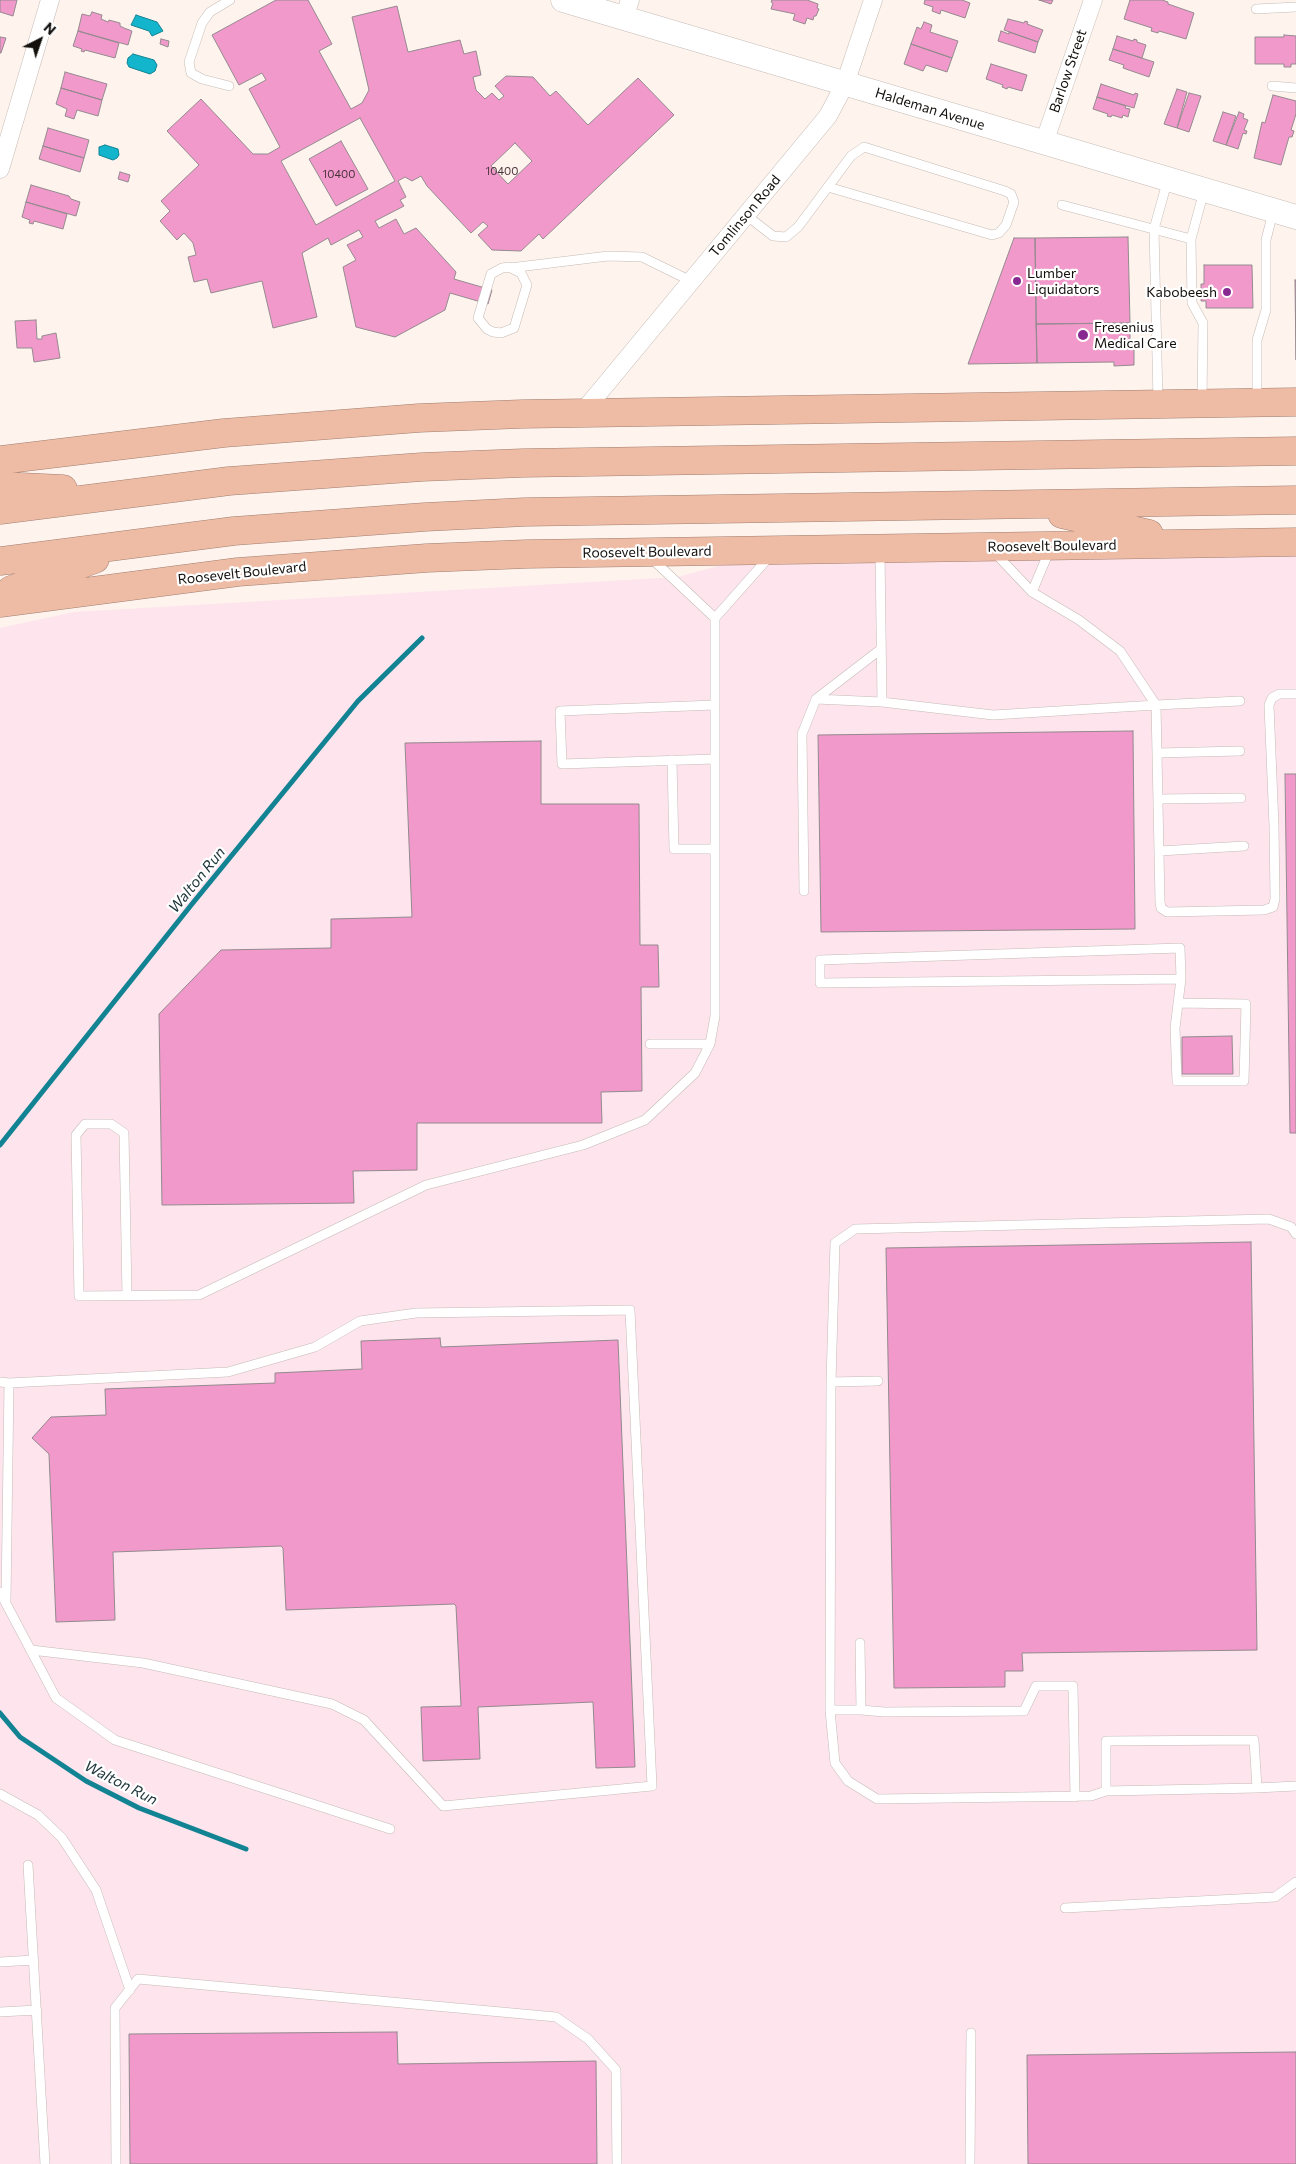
<!DOCTYPE html>
<html>
<head>
<meta charset="utf-8">
<style>
	body { margin:0 }
	#map { position:relative; width:1296px; height:2164px; overflow:hidden; background:#fef3ed; font-family:Commissioner,sans-serif }
	canvas { display:block }
	.north { position:absolute; left:15px; top:15px; width:50px; height:50px; -webkit-text-stroke:4px #fff; paint-order:stroke; rotate:41deg; font-size:14px; font-weight:700; line-height:20px; text-align:center; color:#120f0d }
	.north::after { content:''; display:block; margin:auto; width:18px; height:22px; background:#120f0d; clip-path:polygon(50% 0,100% 100%,50% 72%,0 100%) }
</style>
</head>
<body>
<div id="map">
<canvas width="1296" height="2164"></canvas>
<div class="north">N</div>
</div>
<script>
const g = document.querySelector('canvas').getContext('2d');
g.lineJoin = 'round';
function fill(path, color) {
  g.fillStyle = color;
  g.fill(path, 'evenodd');
}
function shape(rows) {
  const path = new Path2D();
  for (const r of rows) {
    path.moveTo(r[0], r[1]);
    for (let i = 2; i < r.length; i += 2) path.lineTo(r[i], r[i + 1]);
  }
  return path;
}
function stroke(path, color, width, dash) {
  g.strokeStyle = color;
  g.lineWidth = width;
  g.lineCap = dash ? 'butt' : 'round';
  g.setLineDash(dash || []);
  g.stroke(path);
}
function write(font, color, halo, rows, align = 'center') {
  g.font = font + ' Commissioner,sans-serif';
  g.lineWidth = 4.5;
  g.setLineDash([]);
  g.textBaseline = 'middle';
  g.strokeStyle = halo;
  g.fillStyle = color;
  for (const [text, x, y, turn = 0] of rows) {
    g.save();
    g.translate(x, y);
    g.rotate((+turn || 0) * Math.PI / 180);
    g.textAlign = isNaN(turn) ? turn : align;
    if (halo) g.strokeText(text, 0, 0);
    g.fillText(text, 0, 0);
    g.restore();
  }
}
fill(shape([
	[1296,545,1296,2164,0,2164,0,628,74,612,678,577,776,550]
]), '#fde4ed');
const water = shape([
	[136,15,157,22,163,31,152,36,149,31,131,25,136,15],
	[133,54,154,60,157,65,155,71,150,74,129,67,127,63,128,58,133,54],
	[105,145,118,149,119,155,117,158,113,160,99,155,99,147,105,145]
]);
fill(water, '#12b5cc');
stroke(water, '#128393', 1);
stroke(shape([
	[0,1145,192,904,358,701,422,638],
	[0,1713,20,1737,86,1781,139,1808,246,1849]
]), '#128393', 5);
const building = shape([
	[0,0,17,0,13,16,0,12,0,0],
	[276,0,308,0,332,44,319,51,351,109,362,103,369,90,352,17,397,6,408,52,460,40,464,54,476,51,481,75,473,77,476,90,485,99,492,93,499,100,504,96,495,86,506,76,533,77,550,96,556,91,588,125,638,78,674,115,543,239,539,234,521,251,492,250,478,235,488,226,483,222,471,233,427,186,421,176,412,181,405,177,398,181,406,197,400,200,404,206,375,221,379,228,396,219,404,234,416,228,456,272,454,279,492,290,488,304,450,293,445,310,395,337,356,327,343,267,356,260,347,245,363,237,359,230,331,245,328,238,302,253,317,317,273,328,262,281,211,293,207,279,194,282,188,257,196,255,193,243,184,233,177,240,160,221,170,211,161,201,199,165,167,131,201,99,253,154,268,154,280,147,249,89,266,80,262,73,239,85,212,35,276,0],
	[360,118,395,181,316,225,281,161,360,118],
	[772,0,807,0,818,4,817,8,819,9,816,16,814,16,813,20,807,18,805,24,793,20,795,14,771,9,773,3,771,2,772,0],
	[925,0,962,0,970,3,965,18,941,10,940,14,932,11,933,7,924,4,925,0],
	[1039,0,1053,0,1051,4,1039,0],
	[1130,0,1162,0,1168,2,1168,4,1194,13,1186,39,1159,31,1158,33,1151,31,1152,28,1124,19,1130,0],
	[92,12,102,15,101,19,108,22,109,20,120,23,120,26,124,28,132,31,128,45,78,31,82,14,90,16,92,12],
	[1008,19,1024,23,1025,21,1028,22,1027,24,1043,30,1038,42,1004,30,1008,19],
	[924,22,932,25,930,32,958,41,952,58,911,44,917,27,921,29,924,22],
	[78,31,119,43,115,58,85,50,84,52,81,51,82,49,73,46,78,31],
	[1001,31,1009,34,1009,32,1038,42,1035,53,998,41,1001,31],
	[1284,35,1296,36,1296,64,1291,64,1291,67,1284,67,1284,64,1255,64,1255,37,1284,37,1284,35],
	[1117,36,1133,41,1134,39,1137,40,1137,42,1146,45,1142,58,1113,49,1117,36],
	[0,37,6,38,1,53,0,53,0,37],
	[161,39,169,41,168,47,160,44,161,39],
	[911,44,952,58,947,72,926,65,923,71,904,64,911,44],
	[1113,49,1154,62,1149,77,1123,68,1124,65,1109,60,1113,49],
	[991,64,1027,75,1022,91,1008,87,1007,89,1002,87,1003,85,986,79,991,64],
	[65,72,107,84,102,100,61,88,65,72],
	[1101,84,1134,95,1135,93,1138,94,1134,108,1097,97,1101,84],
	[61,88,102,100,98,116,77,110,74,119,65,116,67,109,56,104,61,88],
	[1177,89,1187,92,1177,128,1164,124,1177,89],
	[1189,93,1201,96,1189,132,1177,128,1189,93],
	[1273,95,1296,101,1296,114,1291,130,1294,131,1292,137,1289,137,1281,165,1254,158,1262,122,1265,123,1273,95],
	[1097,97,1126,106,1125,108,1130,109,1128,117,1123,115,1122,118,1112,115,1111,117,1107,116,1108,114,1093,109,1097,97],
	[1223,112,1236,116,1226,145,1213,141,1223,112],
	[1239,112,1244,114,1243,118,1248,120,1244,130,1247,131,1246,134,1243,133,1238,149,1226,145,1239,112],
	[48,128,89,140,84,158,43,146,48,128],
	[341,141,368,189,336,206,309,159,341,141],
	[515,143,532,161,508,184,491,166,515,143],
	[43,146,84,158,80,172,39,159,43,146],
	[120,172,130,175,128,182,118,179,120,172],
	[31,185,69,196,71,199,80,202,76,216,26,202,31,185],
	[26,202,67,214,63,229,34,221,33,224,29,223,30,220,22,217,26,202],
	[1128,237,1130,323,1036,324,1035,238,1128,237],
	[1014,238,1035,238,1037,363,968,364,1014,238],
	[1204,265,1252,265,1253,308,1206,308,1206,301,1201,301,1201,284,1204,284,1204,265],
	[1295,280,1296,280,1296,360,1295,280],
	[36,320,37,339,42,339,42,336,56,333,60,358,34,362,32,348,17,348,15,321,36,320],
	[1130,323,1130,345,1134,345,1134,365,1114,366,1114,362,1037,363,1036,324,1130,323],
	[1133,731,1135,929,821,932,818,735,1133,731],
	[541,741,541,804,639,804,640,945,658,945,659,987,641,987,642,1091,601,1092,602,1123,417,1123,417,1170,353,1171,354,1203,162,1205,159,1014,221,950,331,948,331,919,412,917,405,743,541,741],
	[1285,774,1296,774,1296,1133,1290,1133,1285,774],
	[1232,1036,1233,1074,1182,1074,1182,1037,1232,1036],
	[1251,1242,1257,1650,1022,1653,1023,1671,1005,1671,1005,1687,894,1688,886,1248,1251,1242],
	[440,1338,441,1347,618,1340,635,1767,596,1768,593,1702,478,1707,480,1759,423,1761,421,1707,461,1706,456,1606,454,1604,286,1610,283,1548,281,1546,113,1552,115,1620,56,1622,49,1454,32,1438,51,1417,106,1415,105,1389,275,1383,275,1373,362,1369,361,1341,440,1338],
	[397,2032,398,2064,596,2061,597,2164,130,2164,129,2034,397,2032],
	[1296,2052,1296,2164,1028,2164,1027,2055,1296,2052]
]);
fill(building, '#f199ca');
stroke(building, '#948a8f', 1);
const lane = shape([
	[1256,9,1296,7],
	[229,86,202,79,191,73,189,62,202,23,210,12,230,0],
	[1272,86,1296,88],
	[1062,205,1191,239],
	[746,215,773,236,786,237,798,227,851,156,864,147,1005,191,1011,194,1014,202,1006,225,999,233,992,235,828,187],
	[509,267,521,273,527,285,514,328,501,333,493,332,487,329,478,318,491,274,502,268,509,267],
	[510,268,608,256,642,257,691,281],
	[1257,400,1257,340,1266,310,1266,240,1273,212],
	[1158,401,1154,229,1168,179],
	[1202,401,1203,323,1192,303,1191,239,1204,191],
	[880,551,882,702,993,715,1156,705,1120,651,1079,620,1032,592,994,552],
	[651,558,715,618],
	[1032,592,1050,549],
	[816,699,881,649],
	[1240,701,1156,705,1160,902,1161,908,1167,912,1264,910,1273,907,1275,899,1274,826,1269,705,1272,698,1279,694,1296,694],
	[1158,753,1240,751],
	[715,759,562,764,560,711,715,705],
	[672,760,674,849,715,849],
	[1159,799,1241,798],
	[1160,851,1244,846],
	[804,891,802,734,816,699,882,702],
	[1178,1003,1246,1004,1244,1081,1177,1081,1175,1028,1181,979,1180,948,820,960,820,983,1181,979],
	[650,1044,710,1044],
	[127,1296,124,1133,111,1124,85,1124,76,1135,79,1296,199,1295,426,1185,583,1145,645,1120,695,1073,710,1044,715,1016,715,618,770,556],
	[878,1381,831,1382,830,1710,835,1763,848,1781,877,1799,1091,1796,1106,1791],
	[0,1382,9,1383,6,1601],
	[831,1382,835,1243,855,1229,1269,1219,1291,1227,1296,1234],
	[9,1383,228,1372,315,1347,360,1321,416,1313,630,1310,652,1786,443,1806,364,1720,332,1704,143,1663,31,1650],
	[0,1592,56,1698,115,1740,390,1829],
	[860,1643,861,1710],
	[830,1710,861,1710,884,1712,1024,1711,1036,1686,1073,1686,1075,1797],
	[1257,1788,1254,1740,1106,1741,1106,1791,1257,1788,1296,1786],
	[0,1794,38,1815,62,1838,96,1890,130,1990],
	[28,1865,45,2164],
	[1065,1908,1275,1897,1296,1882],
	[0,1962,34,1960],
	[0,2012,37,2010],
	[116,2164,115,2008,138,1979,556,2017,588,2039,616,2070,617,2164],
	[970,2164,971,2033]
]);
const street = shape([
	[624,18,630,0],
	[1044,143,1093,0],
	[0,169,50,0],
	[582,413,828,116,845,84,873,0]
]);
const secondary = shape([
	[563,0,1296,217]
]);
const highway = shape([
	[0,460,224,433,419,418,522,414,1296,402],
	[0,486,63,489],
	[0,510,229,481,422,467,523,463,1296,451],
	[1062,514,1149,534],
	[0,561,234,531,425,517,525,512,1296,500],
	[11,590,95,559],
	[0,603,238,572,427,558,527,554,1296,542]
]);
stroke(lane, '#c5bbb5', 10);
stroke(street, '#c5bbb5', 19);
stroke(secondary, '#c5bbb5', 25);
stroke(highway, '#a17f70', 29);
stroke(lane, '#fff', 9);
stroke(street, '#fff', 18);
stroke(secondary, '#fff', 24);
stroke(highway, '#eebba5', 28);
for (const [x, y, r, color] of [
	[1017,281,5,"#882891"],
	[1227,292,5,"#882891"],
	[1083,335,6,"#882891"]
]) {
  const dot = new Path2D();
  dot.arc(x, y, r, 0, 2 * Math.PI);
  g.fillStyle = color;
  g.fill(dot);
  stroke(dot, '#fff', 2);
}
write('11px', '#4a323c', null, [
	["10400",502,171],
	["10400",339,174]
]);
write('14px', '#120f0d', '#fff', [
	["Barlow Street",1068,71,-71],
	["Haldeman Avenue",930,109,17],
	["Tomlinson Road",745,216,-50],
	["Roosevelt Boulevard",1052,546,-1],
	["Roosevelt Boulevard",647,552,-1],
	["Roosevelt Boulevard",242,573,-6]
]);
write('14px', '#120f0d', '#fff', [
	["Lumber",1027,273],
	["Liquidators",1027,289],
	["Kabobeesh",1217,292,"right"],
	["Fresenius",1094,327],
	["Medical Care",1094,343]
], 'left');
write('italic 15px', '#20373c', '#fff', [
	["Walton Run",197,880,-51],
	["Walton Run",121,1783,27]
]);
</script>
</body>
</html>
